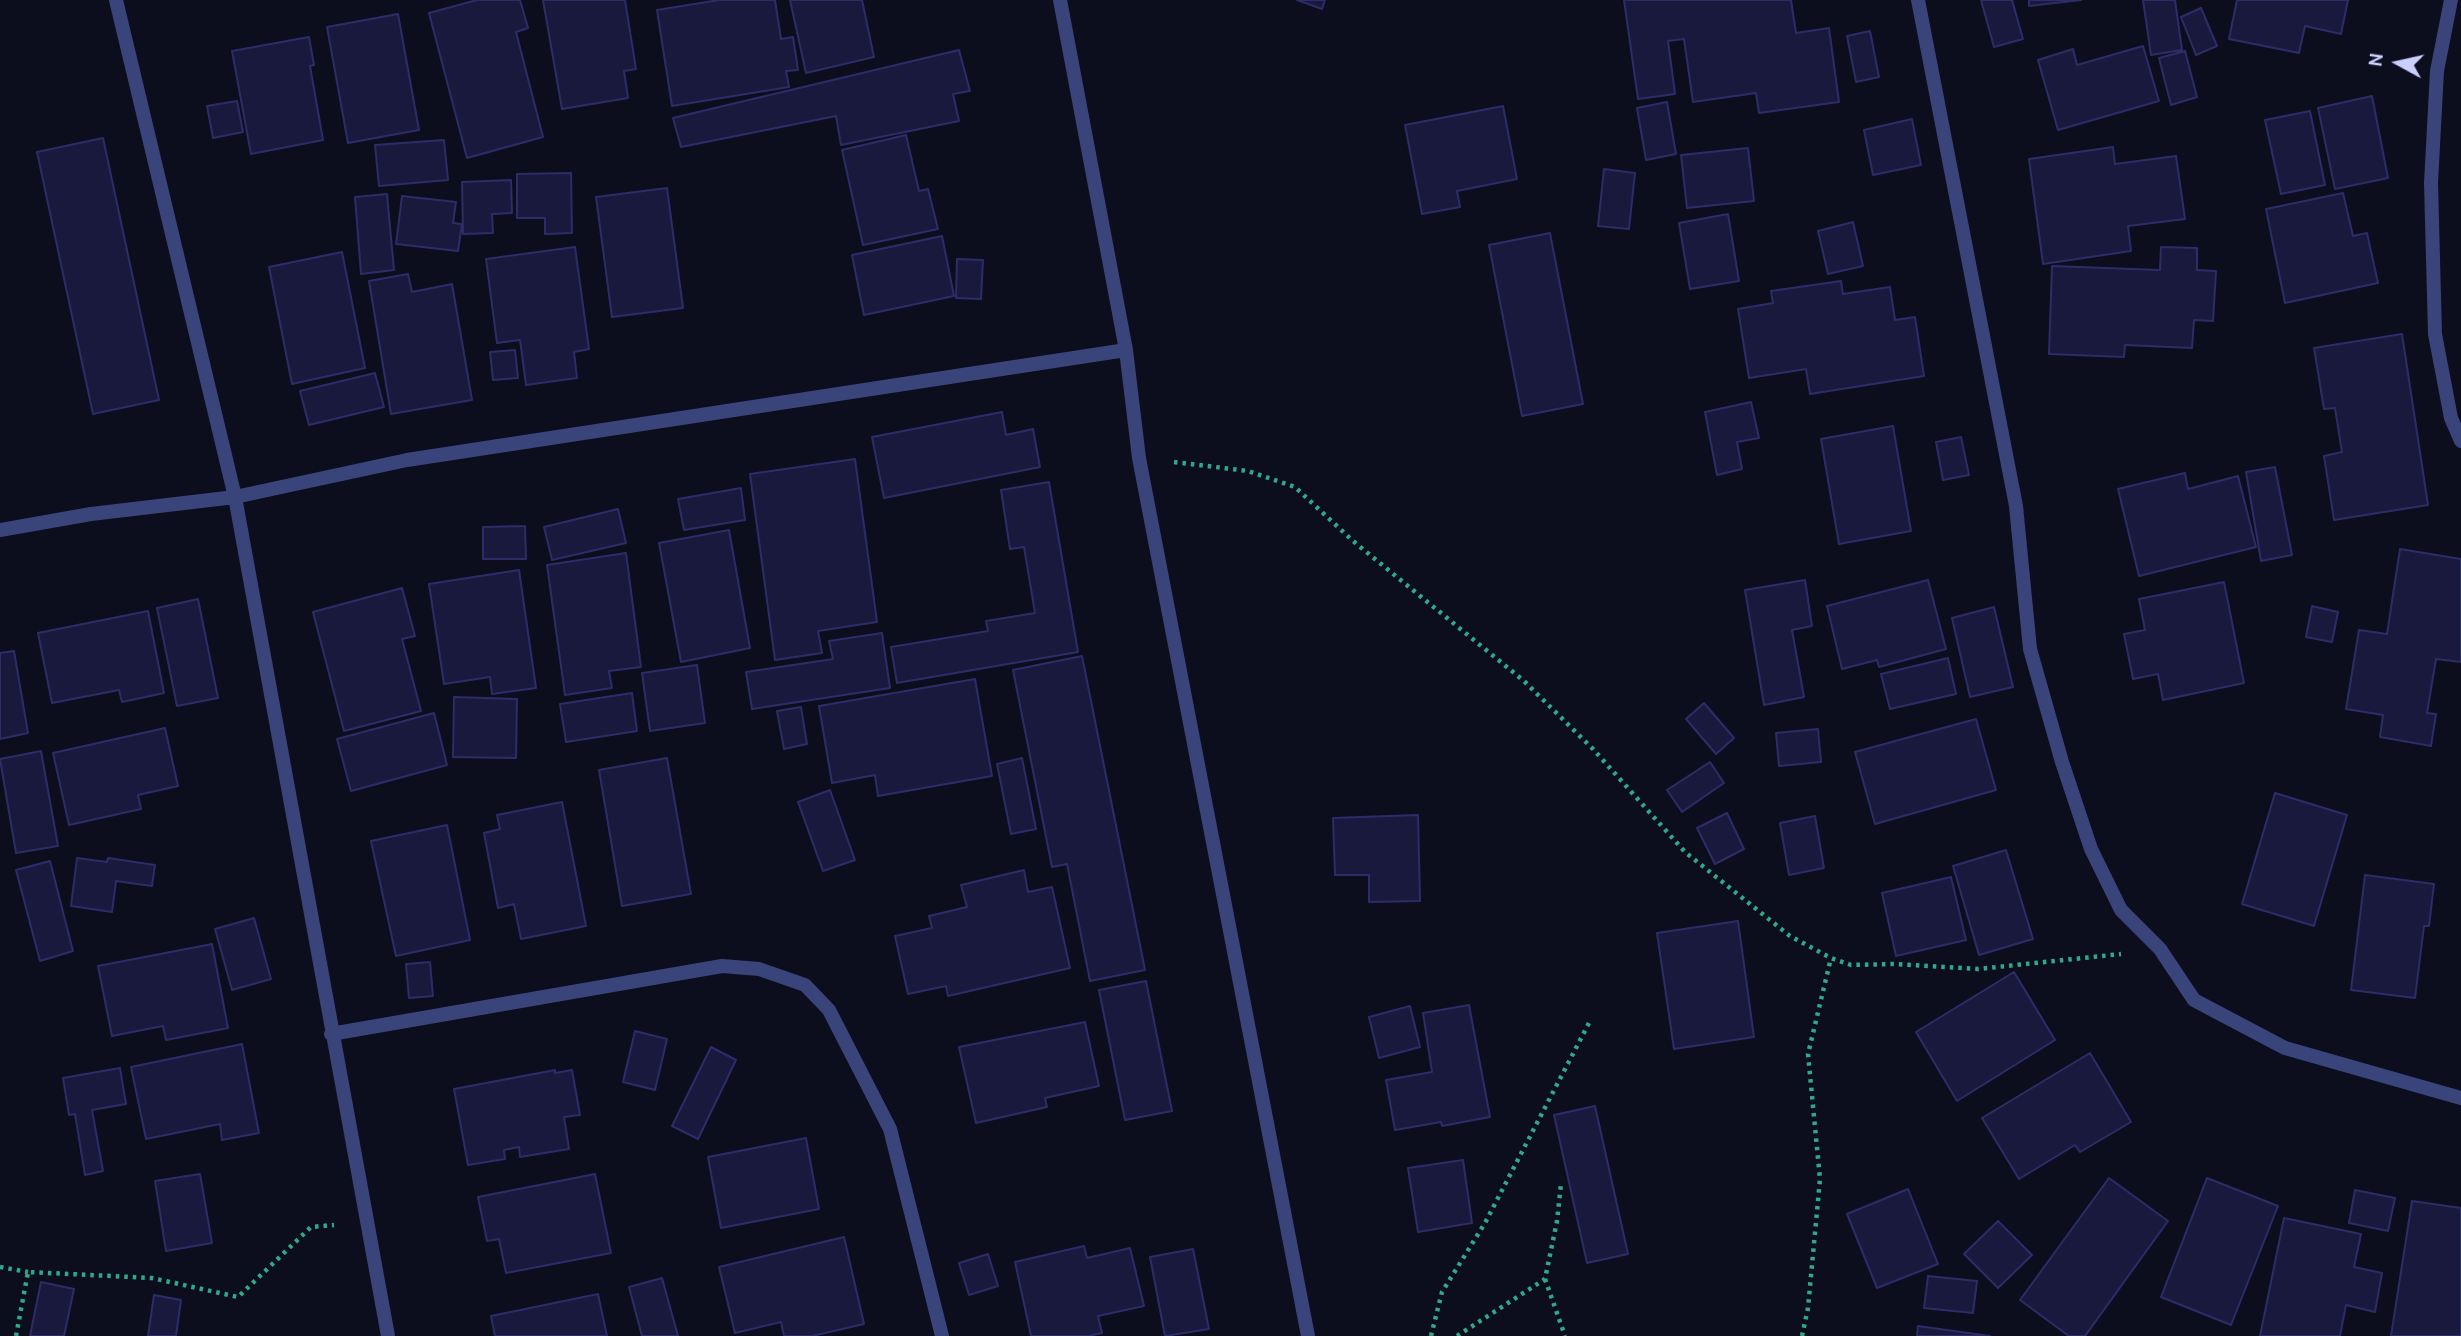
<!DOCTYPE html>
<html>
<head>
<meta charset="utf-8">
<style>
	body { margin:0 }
	#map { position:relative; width:2461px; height:1336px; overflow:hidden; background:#0c0d1d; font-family:Overpass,sans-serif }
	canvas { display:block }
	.north { position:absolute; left:2363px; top:28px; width:70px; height:70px; -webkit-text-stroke:5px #0c0d1d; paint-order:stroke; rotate:278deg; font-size:19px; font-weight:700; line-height:28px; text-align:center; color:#cacffd }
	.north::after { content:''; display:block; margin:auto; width:24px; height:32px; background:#cacffd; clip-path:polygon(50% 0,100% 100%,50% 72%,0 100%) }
</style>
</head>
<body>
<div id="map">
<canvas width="2461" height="1336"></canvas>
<div class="north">N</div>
</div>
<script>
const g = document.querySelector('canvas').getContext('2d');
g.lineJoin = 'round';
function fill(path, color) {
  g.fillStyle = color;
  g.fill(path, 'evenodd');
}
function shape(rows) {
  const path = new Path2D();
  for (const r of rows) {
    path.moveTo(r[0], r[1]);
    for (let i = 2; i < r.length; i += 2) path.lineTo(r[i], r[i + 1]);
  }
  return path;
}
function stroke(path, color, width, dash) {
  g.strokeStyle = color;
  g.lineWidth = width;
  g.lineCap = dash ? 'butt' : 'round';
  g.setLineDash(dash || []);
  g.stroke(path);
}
const building = shape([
	[477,0,520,0,528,28,516,32,543,137,467,158,429,13,477,0],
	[543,0,625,0,636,69,624,71,628,98,562,109,543,0],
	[719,0,775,0,781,39,793,37,798,70,786,71,789,87,672,106,657,10,719,0],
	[790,0,862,0,874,57,806,73,790,0],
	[1297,0,1325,0,1322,9,1297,0],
	[1624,0,1791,0,1796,33,1829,28,1839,102,1759,113,1756,93,1693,102,1684,39,1668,41,1675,94,1638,99,1624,0],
	[1981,0,2012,0,2023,39,1994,47,1981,0],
	[2029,0,2081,0,2029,6,2029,0],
	[2143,0,2175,0,2182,50,2151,55,2143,0],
	[2237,0,2348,0,2341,34,2305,26,2299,53,2229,39,2237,0],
	[2201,8,2217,46,2196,55,2181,17,2201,8],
	[398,14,419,130,348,143,327,27,398,14],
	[1870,31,1879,77,1856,82,1847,36,1870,31],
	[309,37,314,65,310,66,323,140,251,154,232,51,309,37],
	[2143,46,2159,101,2058,130,2038,60,2073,49,2077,65,2143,46],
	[959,50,970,91,953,94,959,121,841,145,836,116,681,147,673,118,959,50],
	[2185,51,2197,97,2171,105,2159,58,2185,51],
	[2372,96,2388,178,2335,189,2318,108,2372,96],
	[237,101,243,132,213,138,207,106,237,101],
	[1667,102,1676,154,1646,160,1637,108,1667,102],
	[1503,106,1517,179,1457,191,1460,207,1422,214,1405,125,1503,106],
	[2310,111,2325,185,2281,194,2265,120,2310,111],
	[1912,119,1921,165,1873,175,1864,130,1912,119],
	[906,135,919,191,928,189,938,229,863,245,842,150,906,135],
	[103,138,159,400,93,414,37,152,103,138],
	[444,140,448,180,379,186,375,145,444,140],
	[2113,147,2115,164,2176,156,2185,219,2128,226,2131,251,2043,264,2029,159,2113,147],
	[1748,148,1754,201,1687,208,1681,155,1748,148],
	[1604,169,1635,173,1629,229,1598,226,1604,169],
	[571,173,572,233,545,234,545,218,517,218,517,174,571,173],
	[511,180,512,213,492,214,493,233,463,234,462,182,511,180],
	[667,188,683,308,612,317,596,197,667,188],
	[2343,193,2353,236,2367,233,2378,283,2285,303,2266,209,2343,193],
	[387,194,394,270,361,274,355,197,387,194],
	[402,196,456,202,453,223,462,224,458,251,396,244,402,196],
	[1728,214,1739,281,1690,289,1679,223,1728,214],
	[1853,222,1863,266,1828,274,1818,231,1853,222],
	[1550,233,1583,404,1522,416,1489,245,1550,233],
	[942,236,954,296,864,315,852,255,942,236],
	[575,247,589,349,574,352,577,378,526,385,520,340,497,343,486,259,575,247],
	[2161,247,2197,248,2197,270,2216,271,2213,321,2194,320,2192,348,2125,345,2124,357,2049,354,2052,266,2160,270,2161,247],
	[342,252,365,368,292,384,269,267,342,252],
	[957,259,983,260,981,299,956,298,957,259],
	[408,274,412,292,452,284,472,400,391,414,369,281,408,274],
	[1841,281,1843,294,1890,287,1895,320,1915,317,1924,376,1810,394,1806,369,1749,378,1738,309,1773,303,1771,291,1841,281],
	[2402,334,2428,505,2334,520,2324,456,2342,452,2335,408,2324,409,2314,348,2402,334],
	[515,350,518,378,493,380,490,352,515,350],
	[375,373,384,407,309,425,300,391,375,373],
	[1751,402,1759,438,1737,442,1742,469,1717,475,1705,412,1751,402],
	[1002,412,1006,435,1033,429,1040,467,884,498,872,437,1002,412],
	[1893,426,1911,531,1839,544,1821,439,1893,426],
	[1961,437,1969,475,1943,480,1936,442,1961,437],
	[855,459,877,622,818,631,822,653,775,660,750,474,855,459],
	[2275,467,2292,555,2261,561,2246,472,2275,467],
	[2185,473,2188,489,2238,476,2256,547,2139,576,2118,489,2185,473],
	[1049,482,1078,652,897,683,891,647,988,631,986,621,1035,613,1024,547,1010,549,1001,490,1049,482],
	[741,488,745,520,684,530,678,499,741,488],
	[618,509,626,543,552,560,544,527,618,509],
	[525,526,526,559,483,559,483,527,525,526],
	[729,530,750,648,681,662,659,543,729,530],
	[2400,549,2461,559,2461,662,2436,659,2427,713,2436,714,2431,746,2380,737,2383,715,2346,709,2359,630,2387,634,2400,549],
	[626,553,641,667,609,671,612,688,565,695,547,565,626,553],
	[519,570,536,688,492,694,490,677,444,684,429,584,519,570],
	[1805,580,1812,626,1792,630,1804,697,1764,705,1745,590,1805,580],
	[1928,580,1946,649,1879,667,1877,660,1842,669,1827,606,1928,580],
	[2224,582,2244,683,2163,700,2158,674,2133,679,2124,634,2145,630,2139,599,2224,582],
	[402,588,415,636,402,639,421,711,344,731,313,612,402,588],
	[198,599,218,698,177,706,157,608,198,599],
	[2312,606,2338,612,2332,642,2306,637,2312,606],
	[1994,607,2013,687,1970,697,1952,618,1994,607],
	[148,611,164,693,122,702,119,690,52,703,38,633,148,611],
	[882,633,890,688,752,709,746,672,833,659,829,641,882,633],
	[14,651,28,733,0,739,0,653,14,651],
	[1082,656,1145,970,1090,981,1067,864,1052,867,1013,670,1082,656],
	[1948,658,1956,694,1890,709,1881,674,1948,658],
	[697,665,705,723,650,731,642,673,697,665],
	[975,679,992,776,878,796,875,775,832,783,819,706,975,679],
	[632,693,637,731,566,742,560,704,632,693],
	[454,697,517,699,516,758,453,757,454,697],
	[1704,703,1734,738,1716,754,1686,719,1704,703],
	[801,707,807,744,784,749,777,711,801,707],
	[434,713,447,765,351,791,337,739,434,713],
	[1976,719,1996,790,1875,824,1855,752,1976,719],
	[165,728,178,786,138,795,141,809,69,825,53,753,165,728],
	[1818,729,1821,762,1779,766,1776,733,1818,729],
	[41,751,58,846,16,853,0,759,41,751],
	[667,758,691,894,622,906,599,770,667,758],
	[1022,758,1036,829,1011,834,997,764,1022,758],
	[1710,762,1724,783,1682,812,1667,790,1710,762],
	[830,790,855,860,823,871,798,802,830,790],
	[2275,793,2347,815,2314,926,2242,904,2275,793],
	[562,802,586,926,521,939,514,904,498,908,484,833,500,829,497,815,562,802],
	[1727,813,1744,849,1715,864,1697,828,1727,813],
	[1418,815,1420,901,1369,902,1369,875,1335,875,1333,818,1418,815],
	[1815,816,1824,868,1789,875,1780,823,1815,816],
	[447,825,470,940,396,956,371,841,447,825],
	[2006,850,2033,939,1979,955,1953,866,2006,850],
	[77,858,107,862,108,858,155,865,152,886,116,881,112,912,71,906,77,858],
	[50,861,73,951,40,961,16,870,50,861],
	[1024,870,1028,892,1052,887,1070,968,948,996,946,986,908,994,895,936,932,928,929,916,967,907,961,885,1024,870],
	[2365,875,2434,884,2429,926,2424,926,2415,998,2351,990,2365,875],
	[1951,877,1966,940,1896,956,1882,893,1951,877],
	[254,918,271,979,232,990,215,929,254,918],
	[1738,921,1754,1037,1674,1049,1657,933,1738,921],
	[212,944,228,1028,166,1040,163,1026,112,1036,98,966,212,944],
	[430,962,433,996,409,998,406,964,430,962],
	[2014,972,2055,1040,1957,1101,1916,1032,2014,972],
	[1146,981,1172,1111,1125,1120,1099,990,1146,981],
	[1469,1005,1490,1117,1442,1126,1441,1122,1395,1130,1386,1080,1432,1072,1423,1013,1469,1005],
	[1410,1006,1420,1047,1379,1058,1369,1017,1410,1006],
	[1085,1022,1099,1086,1045,1098,1047,1107,976,1123,959,1047,1085,1022],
	[635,1031,667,1039,655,1090,623,1082,635,1031],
	[242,1044,259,1133,222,1140,220,1124,146,1139,131,1067,242,1044],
	[711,1047,736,1060,698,1139,672,1126,711,1047],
	[2090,1053,2131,1122,2080,1152,2075,1145,2019,1179,1982,1118,2090,1053],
	[120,1068,126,1104,92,1110,103,1171,85,1175,75,1114,69,1115,63,1078,120,1068],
	[555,1070,555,1073,572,1070,580,1115,564,1117,569,1149,520,1157,519,1147,504,1150,505,1159,468,1165,454,1089,555,1070],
	[1595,1106,1628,1254,1587,1263,1554,1115,1595,1106],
	[806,1138,819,1209,721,1228,708,1157,806,1138],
	[1463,1160,1472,1223,1418,1232,1408,1168,1463,1160],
	[200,1174,212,1243,166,1251,155,1181,200,1174],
	[595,1174,611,1253,506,1273,499,1239,487,1241,478,1197,595,1174],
	[2109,1178,2168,1221,2085,1336,2069,1336,2020,1300,2109,1178],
	[2207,1178,2278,1206,2231,1325,2161,1297,2207,1178],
	[1908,1189,1938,1264,1877,1288,1847,1214,1908,1189],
	[2355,1190,2395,1198,2388,1231,2349,1223,2355,1190],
	[2412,1201,2461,1208,2461,1336,2391,1336,2412,1201],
	[2284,1218,2361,1234,2354,1267,2382,1273,2375,1312,2346,1305,2340,1336,2260,1336,2284,1218],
	[1998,1221,2032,1255,1998,1288,1964,1254,1998,1221],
	[844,1237,864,1324,812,1336,784,1336,781,1322,735,1333,719,1267,844,1237],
	[1084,1246,1087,1258,1130,1248,1144,1306,1098,1316,1102,1333,1089,1336,1031,1336,1015,1262,1084,1246],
	[1193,1249,1209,1329,1165,1336,1150,1257,1193,1249],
	[988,1254,998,1286,969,1295,959,1263,988,1254],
	[1928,1276,1977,1281,1973,1313,1924,1308,1928,1276],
	[662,1278,678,1336,642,1336,629,1287,662,1278],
	[41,1282,74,1289,64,1336,30,1336,41,1282],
	[598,1294,607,1336,495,1336,491,1316,598,1294],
	[154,1295,181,1300,176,1336,148,1336,154,1295],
	[1918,1326,1990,1336,1917,1336,1918,1326]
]);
fill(building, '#19193d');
stroke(building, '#2c2d68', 2);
stroke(shape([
	[1174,462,1248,471,1295,487,1353,541,1524,681,1593,749,1685,852,1790,936,1831,958,1851,965,1893,964,1978,969,2121,954],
	[0,1267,28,1272],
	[1545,1279,1565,1336],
	[16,1336,28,1272,152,1278,238,1297,311,1227,334,1225],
	[1431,1336,1442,1292,1485,1223,1590,1021],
	[1457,1336,1545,1279,1557,1221,1561,1184],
	[1802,1336,1808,1308,1820,1179,1808,1054,1831,958]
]), '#31a988', 4.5, [3.5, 5]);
stroke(shape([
	[116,0,235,497,388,1336],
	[1060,0,1126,350,1139,458,1308,1336],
	[1918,0,2016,506,2030,649,2062,762,2091,849,2121,910,2160,949,2194,1000,2285,1048,2461,1098],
	[2451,0,2437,71,2431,183,2435,334,2451,418,2461,441],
	[0,530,91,514,235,497,407,460,1126,350],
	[331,1034,722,966,759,969,805,985,829,1010,890,1129,942,1336]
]), '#39447a', 14);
</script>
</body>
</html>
